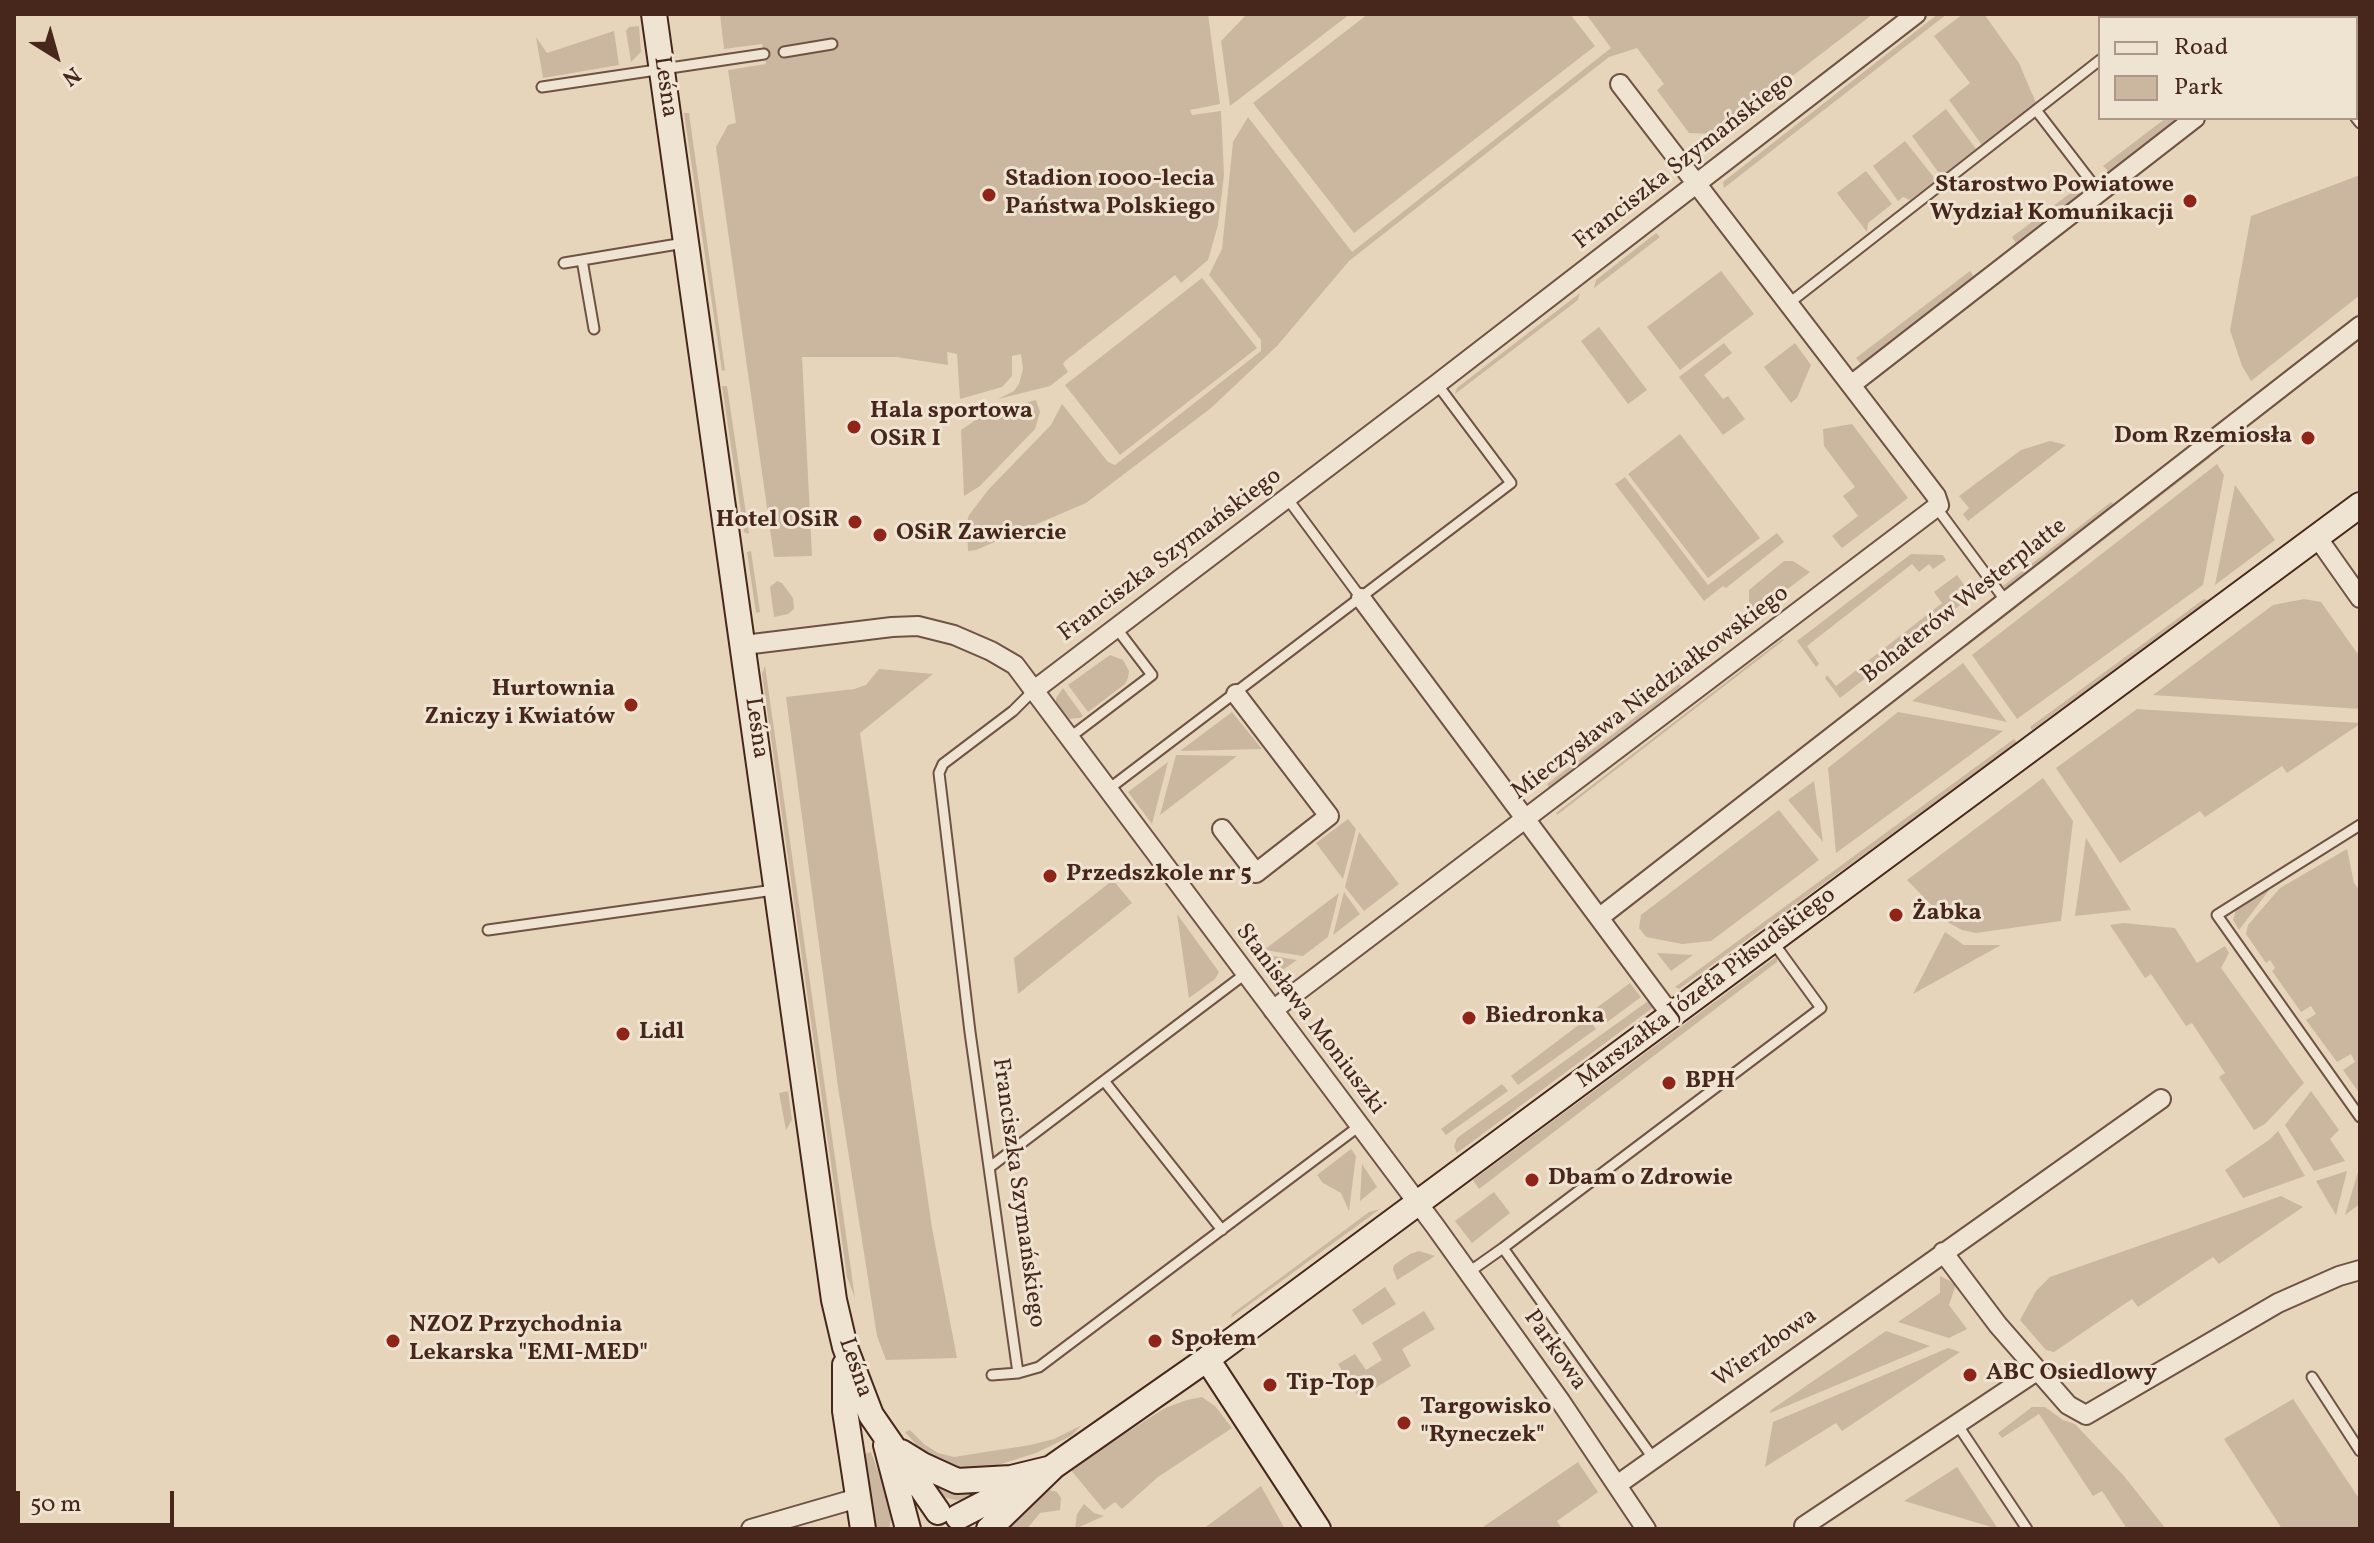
<!DOCTYPE html>
<html>
<head>
<meta charset="utf-8">
<style>
	body { margin:0 }
	#map { position:relative; width:2374px; height:1543px; overflow:hidden; background:#e6d5ba; font-family:Vollkorn,serif }
	canvas { display:block }
	.frame { position:absolute; inset:0; border:16px solid #47271b; pointer-events:none }
	.legend { position:absolute; left:2098px; top:16px; width:260px; height:104px; box-sizing:border-box; background:#efe4d2; border:2px solid #ac9889; margin:0; padding:10px 14px; list-style:none; font-size:24px; color:#47271b }
	.legend li { display:flex; align-items:center; gap:16px; height:40px }
	.legend b { width:40px; border:2px solid #ac9889 }
	.north { position:absolute; left:16px; top:16px; width:80px; height:80px; -webkit-text-stroke:6px #efe4d2; paint-order:stroke; rotate:143deg; font-size:22px; font-weight:700; line-height:32px; text-align:center; color:#47271b }
	.north::after { content:''; display:block; margin:auto; width:28px; height:36px; background:#47271b; clip-path:polygon(50% 0,100% 100%,50% 72%,0 100%) }
	.scale { position:absolute; left:16px; top:1491px; width:158px; height:36px; box-sizing:border-box; border:4px solid #47271b; border-top:0; padding-left:10px; font-size:24px; line-height:28px; white-space:nowrap; color:#47271b; -webkit-text-stroke:6px #efe4d2; paint-order:stroke }
</style>
</head>
<body>
<div id="map">
<canvas width="2374" height="1543"></canvas>
<div class="frame"></div>
<ul class="legend">
<li><b style="height:10px;background:#efe4d2"></b>Road</li>
<li><b style="height:22px;background:#cbb79f"></b>Park</li>
</ul>
<div class="north">N</div>
<div class="scale">50 m</div>
</div>
<script>
const g = document.querySelector('canvas').getContext('2d');
g.lineJoin = 'round';
function fill(path, color) {
  g.fillStyle = color;
  g.fill(path, 'evenodd');
}
function shape(rows) {
  const path = new Path2D();
  for (const r of rows) {
    path.moveTo(r[0], r[1]);
    for (let i = 2; i < r.length; i += 2) path.lineTo(r[i], r[i + 1]);
  }
  return path;
}
function stroke(path, color, width, dash) {
  g.strokeStyle = color;
  g.lineWidth = width;
  g.lineCap = dash ? 'butt' : 'round';
  g.setLineDash(dash || []);
  g.stroke(path);
}
function write(font, color, halo, rows, align = 'center') {
  g.font = font + ' Vollkorn,serif';
  g.lineWidth = 6;
  g.setLineDash([]);
  g.textBaseline = 'middle';
  g.strokeStyle = halo;
  g.fillStyle = color;
  for (const [text, x, y, turn = 0] of rows) {
    g.save();
    g.translate(x, y);
    g.rotate((+turn || 0) * Math.PI / 180);
    g.textAlign = isNaN(turn) ? turn : align;
    if (halo) g.strokeText(text, 0, 0);
    g.fillText(text, 0, 0);
    g.restore();
  }
}
fill(shape([
	[720,14,1208,14,1220,104,1190,110,1192,115,1221,111,1224,175,1218,225,1208,260,1181,283,1175,275,1065,361,1063,364,1068,372,1050,386,998,399,1014,391,1019,384,1023,369,1021,354,1012,356,1012,376,1002,387,960,399,957,354,947,352,948,365,896,357,802,357,812,556,774,557,716,147,728,125,736,123,728,70,766,64,762,44,724,49],
	[1247,14,1350,14,1230,106,1221,41],
	[1368,14,1570,14,1595,46,1354,233,1253,103],
	[1586,14,1873,14,1717,134,1689,133,1657,90,1664,84,1637,48,1609,57,1349,261,1277,346,1211,408,1086,503,976,550,968,551,967,522,969,515,989,489,1051,425,1062,404,1108,462,1115,465,1261,351,1261,340,1209,275,1222,249,1233,142,1248,117,1352,252,1611,48],
	[1938,14,1947,14,1724,188,1723,182],
	[1963,14,1984,14,2019,63,2036,103,1982,145,1949,100,1970,83,1934,36],
	[639,26,641,52,631,62,626,31,629,27],
	[614,31,619,65,543,78,536,37,547,53],
	[1946,109,1976,149,1941,176,1912,136],
	[684,113,689,113,725,370,722,371],
	[2166,118,2180,118,2112,170,2108,171,2103,166],
	[1905,141,1936,180,1910,200,1903,197,1898,201,1873,166],
	[1866,171,1892,204,1868,223,1867,232,1837,193],
	[2360,175,2360,295,2251,381,2242,366,2230,330,2251,216],
	[2077,188,2081,194,2016,243,2012,237],
	[1656,233,1660,237,1594,288,1596,280],
	[1721,271,1754,314,1680,370,1647,327],
	[1970,271,1975,278,1861,364,1856,358],
	[1202,278,1257,348,1120,455,1065,385],
	[1580,293,1578,300,1455,394,1457,388],
	[1599,327,1647,390,1628,404,1581,341],
	[1724,343,1732,353,1704,375,1723,399,1728,396,1745,419,1723,435,1679,377],
	[1795,343,1811,365,1797,398,1791,403,1764,367],
	[722,386,727,386,749,534,744,532],
	[1036,400,1040,412,1035,429,980,486,964,496,961,430,983,415],
	[1852,424,1908,498,1842,548,1832,536,1858,516,1843,496,1855,487,1824,446,1823,429],
	[1680,434,1760,538,1708,578,1628,474],
	[2050,441,2066,445,1968,521,1963,514,1969,508,1959,496,2021,450],
	[2209,455,2211,457,1967,646,1966,644],
	[2217,464,2224,475,2203,585,2017,719,1972,655],
	[1625,477,1708,585,1777,533,1784,542,1726,588,1723,586,1704,601,1615,484],
	[2235,485,2275,540,2215,585],
	[2111,502,2114,504,2005,588,2003,586],
	[751,551,760,612,756,613,747,552],
	[1911,554,1943,555,1946,560,1933,569,1929,564,1919,572,1912,564,1807,646,1819,664,1816,667,1797,641],
	[1784,561,1793,561,1810,572,1756,613,1749,601,1749,590],
	[1957,575,1972,596,1840,698,1825,678,1827,675,1836,686,1942,603,1934,592],
	[777,581,782,583,793,598,794,609,788,614,774,617,770,587],
	[2204,599,2209,601,2032,730,2030,727],
	[2304,599,2321,602,2360,657,2360,709,2153,695,2273,605],
	[1782,639,1784,640,1557,815,1556,813],
	[1110,655,1123,660,1129,671,1128,678,1125,684,1088,712,1068,685],
	[1963,663,2007,722,1912,701],
	[765,666,855,1298,847,1277,762,674],
	[879,669,933,674,860,733,932,1228,957,1358,886,1360,877,1336,838,1087,786,697,854,689,866,685],
	[1679,684,1681,686,1549,788,1547,784],
	[1063,688,1083,716,1080,718,1067,719,1056,706,1056,698],
	[2137,709,2360,723,2360,724,2287,773,2282,766,2205,817,2200,811,2120,863,2056,768],
	[1232,712,1262,749,1180,751],
	[1898,712,2003,731,1836,853,1828,768],
	[2014,739,2017,743,1679,989,1675,987],
	[1176,755,1237,756,1160,815],
	[1168,762,1152,824,1128,792],
	[2043,778,2073,821,2061,921,1976,933,1962,930,1949,923,1907,880],
	[1814,781,1823,842,1788,800],
	[1779,810,1819,860,1711,941,1682,944,1646,937,1639,928,1641,915],
	[1348,819,1356,829,1343,879,1316,843],
	[1359,832,1399,884,1364,911,1345,887],
	[2086,838,2131,910,2075,916],
	[2347,849,2354,883,2360,891,2360,1094,2343,1070,2355,1062,2351,1054,2337,1062,2306,1020,2316,1014,2311,1006,2301,1012,2272,971,2275,968,2270,960,2266,963,2246,934,2248,925,2280,888],
	[1113,880,1132,903,1018,994,1014,958],
	[2270,889,2239,930,2233,920,2236,910],
	[1344,892,1360,914,1333,935],
	[1339,893,1328,937,1303,956,1264,950],
	[1177,914,1219,972,1215,979,1189,998],
	[2123,923,2175,928,2197,963,2225,946,2229,953,2221,968,2304,1083,2265,1124,2254,1130,2219,1077,2225,1073,2192,1023,2186,1026,2151,974,2145,978,2110,925],
	[1945,932,1964,945,2001,945,1913,994],
	[1657,953,1693,955,1671,971],
	[1261,954,1297,960,1270,979,1254,959],
	[1777,956,1777,962,1479,1189,1473,1180],
	[1630,983,1641,997,1606,1023,1595,1009],
	[1651,999,1655,1006,1457,1153,1454,1147,1457,1138],
	[1588,1018,1596,1029,1518,1085,1511,1076],
	[1502,1084,1508,1091,1446,1135,1441,1129],
	[788,1091,792,1120,786,1130,779,1093],
	[2311,1091,2339,1130,2330,1139,2345,1161,2314,1171,2285,1125],
	[2278,1131,2305,1176,2243,1198,2225,1170,2269,1140],
	[1351,1149,1356,1156,1349,1211,1341,1193,1323,1183,1317,1175],
	[1362,1164,1377,1187,1360,1201],
	[2359,1169,2360,1204,2345,1215],
	[2347,1171,2336,1215,2316,1181],
	[1494,1192,1510,1213,1472,1243,1455,1221],
	[2281,1196,2303,1207,2219,1264,2213,1257,2138,1307,2132,1299,2054,1352,2046,1350,2020,1320,2036,1291,2050,1277],
	[1380,1209,1231,1318,1232,1314,1369,1212],
	[1419,1251,1435,1256,1397,1280,1393,1269,1394,1265,1410,1254],
	[1940,1276,1956,1284,1949,1305,1967,1329,1949,1338,1898,1322,1940,1293],
	[1385,1287,1396,1304,1362,1325,1352,1310],
	[1424,1311,1435,1329,1402,1349,1411,1366,1359,1398,1338,1364,1355,1354,1366,1370,1382,1360,1372,1343],
	[1886,1331,1930,1346,1770,1413,1771,1410],
	[1948,1348,1960,1352,1842,1431,1836,1423,1765,1467,1773,1422],
	[1202,1397,1215,1406,1232,1428,1158,1477,1122,1509,1115,1502,1104,1510,1070,1469,1165,1408,1187,1400],
	[2293,1399,2360,1500,2360,1529,2282,1529,2224,1439],
	[2032,1407,2045,1407,2063,1420,2075,1424,2124,1476,2166,1529,2127,1529,2102,1491,2093,1496,2039,1414,2002,1438,1998,1433],
	[1082,1425,1071,1436,1036,1453,982,1470,952,1469,928,1458,905,1432,910,1430,924,1444,938,1453,954,1457,1030,1445,1054,1439],
	[871,1452,893,1511,889,1529,873,1529,862,1455],
	[1578,1462,1598,1492,1557,1521,1562,1529,1480,1529],
	[1957,1467,1998,1529,1904,1501],
	[929,1479,996,1488,973,1500,956,1500,942,1497],
	[1261,1486,1285,1529,1203,1529],
	[1046,1489,1057,1492,1061,1498,1060,1510,1040,1513,1027,1529,999,1529],
	[1084,1504,1094,1513,1104,1516,1075,1529,1077,1514]
]), '#cbb79f');
const lane = shape([
	[2276,14,2279,18],
	[2135,18,2136,14],
	[784,52,832,44],
	[542,87,764,54],
	[2036,110,2099,192],
	[2356,118,2360,123],
	[582,260,594,329],
	[564,263,684,243],
	[1788,304,2100,60],
	[1287,498,1361,598],
	[1936,507,2005,600],
	[1069,738,1152,675,1117,629],
	[1106,791,1511,483,1437,384],
	[2360,825,2217,915,2360,1117],
	[488,930,774,890],
	[1105,1082,1222,1230],
	[990,1167,1245,974],
	[1503,1248,1821,1008,1773,942],
	[1469,1272,1503,1248,1653,1458],
	[1018,1373,970,1032,939,773,943,764,1013,711,1033,691],
	[992,1375,1018,1373,1039,1367,1358,1127],
	[2312,1377,2360,1451],
	[1957,1424,2027,1529]
]);
const street = shape([
	[2324,18,2330,14],
	[1851,385,2195,118],
	[2317,537,2360,598],
	[1361,598,1672,1016],
	[744,645,892,627,918,626,954,635,991,651,1015,665,1435,1226,1561,1402,1646,1529],
	[1033,691,1437,384,1916,14],
	[1222,829,1256,873,1329,816,1236,694],
	[1600,917,2360,326],
	[1273,1010,1939,505,1936,496,1620,84],
	[1943,1252,1998,1325,2068,1405,2086,1415,2278,1303,2339,1276,2360,1270],
	[1617,1485,2161,1099],
	[751,1529,858,1498],
	[1806,1529,1804,1526,2038,1370]
]);
const secondary = shape([
	[654,14,834,1300,845,1347,871,1415,938,1512],
	[1207,1359,1318,1529],
	[845,1365,845,1411,863,1529],
	[886,1445,908,1529],
	[901,1452,922,1465,957,1481,1011,1478,1048,1469],
	[958,1517,1027,1481],
	[989,1529,1054,1466,1207,1359,2360,505]
]);
stroke(lane, '#6f5243', 13);
stroke(street, '#6f5243', 22);
stroke(secondary, '#47271b', 28);
stroke(lane, '#efe4d2', 9);
stroke(street, '#efe4d2', 18);
stroke(secondary, '#efe4d2', 24);
for (const [x, y, r, color] of [
	[989,195,8,"#8f2418"],
	[2190,201,8,"#8f2418"],
	[854,427,8,"#8f2418"],
	[2308,438,8,"#8f2418"],
	[855,522,8,"#8f2418"],
	[880,535,8,"#8f2418"],
	[631,705,8,"#8f2418"],
	[1050,876,8,"#8f2418"],
	[1896,915,8,"#8f2418"],
	[1469,1018,8,"#8f2418"],
	[623,1034,8,"#8f2418"],
	[1669,1083,8,"#8f2418"],
	[1532,1180,8,"#8f2418"],
	[393,1341,8,"#8f2418"],
	[1155,1341,8,"#8f2418"],
	[1970,1375,8,"#8f2418"],
	[1270,1385,8,"#8f2418"],
	[1404,1423,8,"#8f2418"]
]) {
  const dot = new Path2D();
  dot.arc(x, y, r, 0, 2 * Math.PI);
  g.fillStyle = color;
  g.fill(dot);
  stroke(dot, '#efe4d2', 3);
}
write('24px', '#47271b', '#efe4d2', [
	["Leśna",664,87,82],
	["Franciszka Szymańskiego",1685,162,-38],
	["Franciszka Szymańskiego",1171,556,-37],
	["Bohaterów Westerplatte",1965,602,-38],
	["Mieczysława Niedziałkowskiego",1651,694,-37],
	["Leśna",755,728,82],
	["Marszałka Józefa Piłsudskiego",1707,989,-37],
	["Stanisława Moniuszki",1309,1020,53],
	["Franciszka Szymańskiego",1017,1193,82],
	["Wierzbowa",1766,1349,-35],
	["Parkowa",1554,1351,55],
	["Leśna",854,1368,71]
]);
write('bold 24px', '#47271b', '#efe4d2', [
	["Stadion 1000-lecia",1005,181],
	["Państwa Polskiego",1005,209],
	["Starostwo Powiatowe",2174,187,"right"],
	["Wydział Komunikacji",2174,215,"right"],
	["Hala sportowa",870,413],
	["OSiR I",870,441],
	["Dom Rzemiosła",2292,438,"right"],
	["Hotel OSiR",839,522,"right"],
	["OSiR Zawiercie",896,535],
	["Hurtownia",615,691,"right"],
	["Zniczy i Kwiatów",615,719,"right"],
	["Przedszkole nr 5",1066,876],
	["Żabka",1912,915],
	["Biedronka",1485,1018],
	["Lidl",639,1034],
	["BPH",1685,1083],
	["Dbam o Zdrowie",1548,1180],
	["NZOZ Przychodnia",409,1327],
	["Lekarska \"EMI-MED\"",409,1355],
	["Społem",1171,1341],
	["ABC Osiedlowy",1986,1375],
	["Tip-Top",1286,1385],
	["Targowisko",1420,1409],
	["\"Ryneczek\"",1420,1437]
], 'left');
</script>
</body>
</html>
